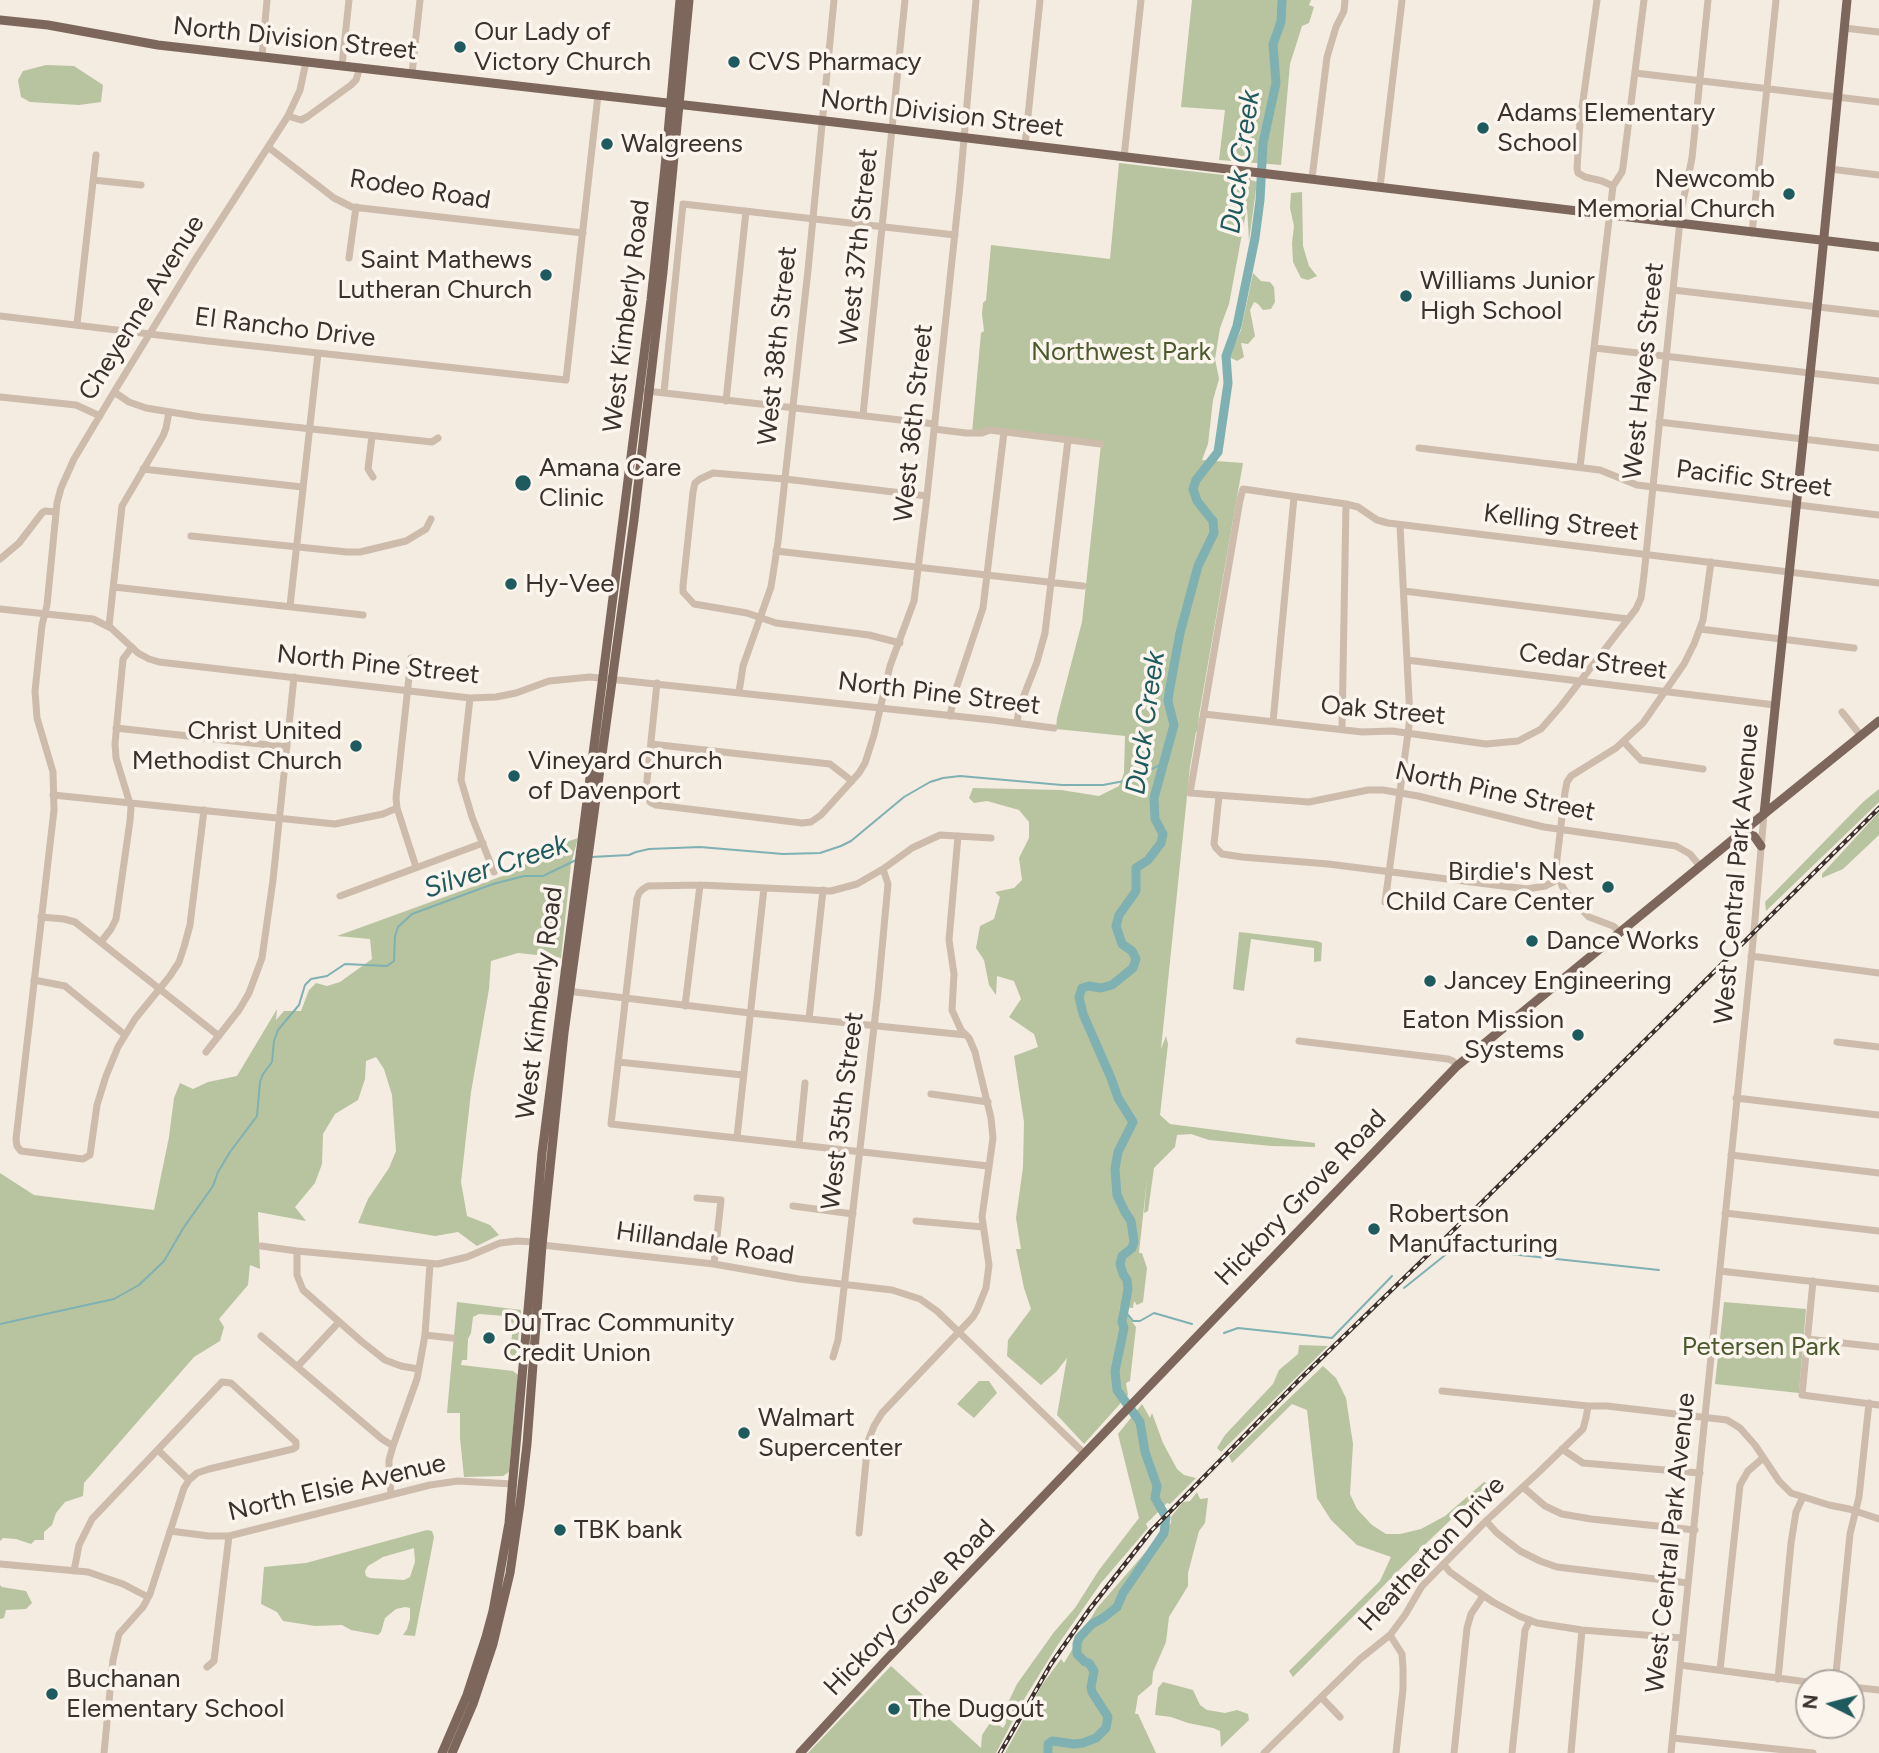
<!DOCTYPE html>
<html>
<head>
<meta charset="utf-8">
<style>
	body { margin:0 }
	#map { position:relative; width:1879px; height:1753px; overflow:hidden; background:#f4ebe1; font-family:Figtree,sans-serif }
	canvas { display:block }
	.north { position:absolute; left:1795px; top:1669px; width:70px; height:70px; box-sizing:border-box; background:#fbf5ee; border:2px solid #aea6a0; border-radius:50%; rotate:276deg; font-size:19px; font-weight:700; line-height:28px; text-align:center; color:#3b302b }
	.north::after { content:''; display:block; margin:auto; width:24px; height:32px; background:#1f5a5e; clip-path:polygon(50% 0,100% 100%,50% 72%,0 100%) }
</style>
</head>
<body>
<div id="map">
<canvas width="1879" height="1753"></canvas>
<div class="north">N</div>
</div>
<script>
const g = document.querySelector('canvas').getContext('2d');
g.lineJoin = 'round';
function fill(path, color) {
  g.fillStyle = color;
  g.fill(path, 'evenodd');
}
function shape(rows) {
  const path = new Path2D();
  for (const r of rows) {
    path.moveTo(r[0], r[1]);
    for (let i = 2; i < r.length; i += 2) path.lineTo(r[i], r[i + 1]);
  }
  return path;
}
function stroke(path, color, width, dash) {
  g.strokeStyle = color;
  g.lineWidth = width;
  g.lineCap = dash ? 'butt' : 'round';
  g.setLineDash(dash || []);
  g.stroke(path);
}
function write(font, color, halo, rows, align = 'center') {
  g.font = font + ' Figtree,sans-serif';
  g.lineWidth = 7;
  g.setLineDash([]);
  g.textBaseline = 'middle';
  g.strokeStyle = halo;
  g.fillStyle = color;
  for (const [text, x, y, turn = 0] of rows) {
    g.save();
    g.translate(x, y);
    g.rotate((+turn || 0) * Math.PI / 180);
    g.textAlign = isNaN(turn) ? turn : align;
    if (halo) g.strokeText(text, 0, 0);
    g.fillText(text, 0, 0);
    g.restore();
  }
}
fill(shape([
	[1192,0,1311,0,1309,5,1314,7,1309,23,1302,26,1290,64,1281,165,1219,160,1225,110,1181,107],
	[46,65,74,66,103,85,101,102,79,105,30,102,21,97,18,80,23,71],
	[1119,163,1250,178,1251,180,1257,182,1249,241,1247,207,1229,304,1220,328,1215,359,1219,379,1213,400,1208,444,1202,460,1243,463,1199,715,1198,731,1196,732,1190,767,1161,1049,1166,1036,1168,1044,1160,1115,1170,1124,1315,1143,1315,1147,1272,1146,1209,1140,1191,1134,1177,1135,1175,1147,1154,1168,1148,1211,1144,1213,1147,1179,1139,1253,1142,1253,1147,1268,1143,1302,1137,1305,1134,1301,1133,1308,1120,1307,1119,1318,1122,1343,1125,1330,1122,1314,1126,1314,1136,1327,1130,1381,1126,1383,1128,1395,1084,1444,1057,1415,1067,1358,1056,1372,1041,1385,1007,1356,1008,1340,1031,1309,1024,1288,1016,1249,1021,1249,1016,1218,1023,1167,1024,1122,1014,1056,1038,1047,1034,1034,1009,1017,1021,999,1014,981,997,976,996,995,989,985,984,960,976,948,980,926,994,919,1000,897,995,892,1014,888,1022,880,1019,858,1029,838,1029,822,1019,810,987,801,974,803,969,798,973,788,1061,790,1099,796,1119,786,1124,773,1125,736,1056,729,1057,718,1082,622,1101,444,990,430,972,433,981,333,984,331,982,314,983,303,986,300,991,245,1110,259],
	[1302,192,1303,246,1309,266,1317,276,1308,280,1301,278,1293,262,1292,243,1294,226,1290,208,1291,193],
	[1253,273,1261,281,1270,282,1274,287,1275,302,1271,309,1263,310,1258,304,1254,302,1250,310,1255,336,1248,344,1241,343,1244,357,1237,361,1229,357,1241,330],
	[1879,789,1879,802,1766,911,1765,902,1863,802],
	[1879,812,1879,835,1843,869,1822,878,1822,874],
	[578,838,571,864,561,958,557,957,549,965,547,956,518,953,491,961,489,989,471,1092,461,1182,467,1216,490,1225,499,1235,477,1246,458,1232,435,1236,358,1223,368,1199,389,1168,396,1151,392,1095,384,1069,376,1057,366,1061,365,1079,358,1100,335,1114,323,1134,322,1164,315,1183,295,1207,306,1221,258,1212,260,1269,250,1265,248,1285,219,1319,224,1327,220,1341,194,1357,84,1483,83,1496,65,1502,56,1513,52,1525,44,1532,44,1540,35,1540,31,1544,16,1539,3,1538,0,1541,0,1173,34,1195,154,1210,169,1137,174,1098,180,1083,193,1089,208,1082,237,1076,277,1009,276,1020,284,1011,301,1011,309,990,316,983,327,986,340,982,372,959,370,939,337,936,519,870,528,861,551,847],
	[1239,932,1317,941,1322,943,1321,961,1314,962,1314,948,1251,939,1244,991,1233,989],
	[457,1302,521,1310,516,1361,509,1364,506,1360,507,1346,511,1346,513,1323,510,1322,506,1316,479,1314,473,1317,471,1333,468,1339,467,1360,462,1360,461,1365,513,1371,518,1375,509,1472,503,1476,464,1477,460,1438,460,1413,447,1413],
	[1724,1302,1806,1309,1799,1393,1715,1384],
	[1299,1345,1328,1346,1221,1452,1217,1448,1225,1435,1273,1384,1279,1370,1298,1354],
	[1323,1366,1336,1378,1346,1398,1353,1444,1350,1494,1357,1509,1372,1525,1386,1534,1400,1534,1421,1529,1445,1516,1484,1482,1488,1484,1413,1556,1293,1677,1289,1671,1380,1581,1391,1557,1357,1545,1331,1520,1317,1498,1307,1410,1292,1404,1232,1463,1229,1456],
	[979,1381,989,1381,997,1393,974,1418,957,1404],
	[1142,1404,1150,1418,1152,1413,1163,1443,1177,1469,1184,1475,1196,1478,1170,1504,1167,1503,1146,1524,1148,1528,1101,1583,1057,1646,1023,1701,996,1753,808,1753,891,1666,981,1748,982,1735,992,1720,1003,1728,1006,1723,1005,1709,1017,1684,1054,1632,1075,1608,1099,1570,1139,1518,1118,1434],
	[1197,1492,1200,1499,1208,1498,1205,1523,1199,1531,1188,1573,1188,1586,1169,1617,1166,1642,1153,1672,1152,1684,1138,1696,1135,1714,1138,1714,1156,1753,1005,1753,1042,1685,1061,1659,1064,1663,1097,1608,1171,1523,1171,1517,1183,1502,1190,1501],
	[427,1530,432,1531,434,1537,415,1636,403,1635,407,1629,410,1619,410,1608,405,1607,396,1609,385,1618,381,1632,378,1635,351,1630,342,1625,315,1626,283,1621,277,1612,261,1604,264,1567,306,1563],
	[414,1548,415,1562,410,1577,404,1580,370,1578,366,1576,365,1571,368,1566,383,1557],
	[0,1585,2,1587,26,1591,32,1603,26,1609,6,1610,4,1618,0,1619],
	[1163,1682,1193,1690,1200,1705,1207,1710,1225,1713,1237,1710,1248,1714,1249,1720,1221,1747,1220,1731,1213,1728,1188,1723,1171,1717,1155,1715,1158,1688]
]), '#b8c4a0');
stroke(shape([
	[591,857,629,855,636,852,649,849,700,847,783,854,820,853,841,846,851,841,904,797,930,782,943,778,960,776,1062,785,1103,785,1135,779,1166,761],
	[1404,1288,1454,1248,1659,1270],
	[1124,1310,1133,1321,1140,1321,1154,1313,1192,1324],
	[0,1324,114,1299,139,1285,164,1261,184,1227,213,1186,218,1172,230,1152,257,1116,260,1082,263,1074,272,1062,274,1041,278,1030,299,1005,305,985,311,979,327,976,345,964,387,966,394,961,395,936,398,927,412,914,493,884,524,876,543,876,576,860],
	[1224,1333,1238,1328,1332,1338,1392,1276]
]), '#7fb0b2', 2);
stroke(shape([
	[1048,1753,1048,1744,1052,1741,1074,1744,1083,1743,1096,1738,1106,1728,1108,1717,1092,1692,1091,1687,1094,1671,1089,1663,1085,1662,1077,1654,1077,1644,1079,1638,1092,1624,1103,1618,1117,1607,1123,1593,1164,1533,1166,1517,1155,1498,1157,1486,1145,1452,1140,1422,1117,1390,1115,1371,1124,1328,1122,1322,1128,1289,1127,1280,1123,1274,1120,1264,1122,1256,1132,1248,1134,1242,1131,1221,1125,1212,1117,1195,1115,1169,1118,1152,1133,1122,1118,1098,1111,1078,1083,1014,1079,997,1082,988,1089,986,1101,988,1112,985,1133,968,1136,959,1132,951,1122,944,1116,926,1119,915,1136,891,1136,868,1148,860,1161,843,1163,834,1155,819,1154,798,1174,725,1168,701,1169,693,1180,633,1198,566,1214,533,1213,521,1197,501,1193,489,1196,480,1218,452,1228,383,1226,356,1237,326,1255,238,1260,200,1263,143,1276,83,1273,44,1281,22,1282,0]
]), '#7fb0b2', 9);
stroke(shape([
	[1597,0,1580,122,1577,168,1578,173,1585,177,1602,181,1613,186],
	[1844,28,1879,32],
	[262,56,267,0],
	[342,65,349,0],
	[412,73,420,0],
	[1635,73,1879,102],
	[288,116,301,120,307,117,351,85,356,80,360,67],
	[1025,145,1040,0],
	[268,147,334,198,352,207,583,233],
	[1124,157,1141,0],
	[1830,169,1879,175],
	[1312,178,1327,57,1336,27,1344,11,1345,0],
	[93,180,141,185],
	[1380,187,1402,0],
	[1752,233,1776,0],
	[349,258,356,207],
	[1673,290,1879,314],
	[0,316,208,341,566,380,598,95],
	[77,324,96,155],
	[1595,348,1879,381],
	[647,391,935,424],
	[114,392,129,402,146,408,201,417,432,442,438,438],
	[664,392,683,204,955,235],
	[0,397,76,405,100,416],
	[726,401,746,211],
	[863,415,905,0],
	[1659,422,1879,448],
	[934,429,966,433,982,433,990,430,1101,444],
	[372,436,368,469,373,477],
	[1419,448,1600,470,1637,485,1879,515],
	[1580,467,1613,186,1622,172,1623,167,1644,0],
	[143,469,302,487],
	[191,536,347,552,360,552,406,541,426,529,431,519],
	[776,551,1083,586],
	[0,559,19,543,42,513,45,511,56,512],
	[114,587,363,615],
	[1404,591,1628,619],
	[290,606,318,353],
	[0,609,93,619,111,628,138,653,149,659,159,662,470,698,496,697,516,693,549,681,590,677,992,720,1054,728],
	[109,626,122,506,163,436,166,428,169,412],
	[1700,629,1854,648],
	[900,643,869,635,776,623,747,613,694,604,683,592,683,586,693,492,695,483,700,479,713,473,785,479,927,496],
	[411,658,396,798,397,808,416,867],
	[1407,660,1775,705],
	[657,683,646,790,650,802,656,805,802,823,811,822,821,815,859,773,865,763,874,735,890,666,914,601,927,496,960,185,976,0],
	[739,692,743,666,771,587,778,542,808,270,834,0],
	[470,698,461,780,472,817,494,872],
	[1842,712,1861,736],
	[1204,714,1362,732,1392,731,1486,744,1518,741,1541,729,1561,706,1636,609,1641,598,1644,575,1681,211,1692,158,1708,0],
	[950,716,955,692,983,608,1004,432],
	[1273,722,1294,497],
	[1017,723,1019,708,1037,662,1045,633,1068,440],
	[116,728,287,747],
	[1342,729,1346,504],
	[1624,742,1641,760,1703,769],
	[651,744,830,764,852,781],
	[53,795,335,824,383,814,397,808],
	[1219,796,1214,844,1216,848,1222,854,1242,857,1328,864,1527,889,1545,886,1559,879],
	[204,810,190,925,184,947,179,962,170,976,135,1019,118,1047,106,1076,97,1105,90,1155,83,1159,21,1151,17,1146,16,1139,54,810,53,772,37,718,35,691,42,625,47,605,57,503,61,488,74,459,114,392,193,263,288,116,300,90,306,62],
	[1700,866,1690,854,1676,846,1544,827,1418,796,1383,790,1368,790,1309,802,1190,793,1240,500,1243,489,1346,504,1358,507,1377,520,1388,523,1879,583],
	[340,896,483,843],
	[1385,902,1410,718,1400,525],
	[41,917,64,919,75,922,219,1036],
	[1620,932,1613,926,1589,917,1570,898,1562,886,1556,867,1565,792,1567,782,1571,776,1616,748,1643,723,1684,664,1694,644,1703,620,1711,562],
	[101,942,111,929,116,919,130,821,131,807,116,758,115,744,123,659,132,647],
	[1751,956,1879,973],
	[34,980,65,986,125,1035],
	[567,991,750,1013,966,1035],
	[685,1006,700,885],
	[809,1019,823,890],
	[1299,1041,1448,1059,1453,1061,1457,1066],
	[1837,1042,1879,1047],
	[206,1052,239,1010,249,993,262,958,273,880,294,677],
	[618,1062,743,1075],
	[931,1094,988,1102],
	[1736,1098,1879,1115],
	[737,1137,764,888],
	[799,1144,805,1083],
	[1731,1155,1879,1173],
	[988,1166,611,1124,637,899,639,893,643,889,648,886,700,885,831,891,857,884,883,869,912,848,940,835,991,838],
	[697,1198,721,1200,714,1264],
	[793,1206,853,1214],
	[1725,1213,1879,1231],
	[916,1221,983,1227],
	[261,1246,297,1251,438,1264,467,1257,500,1243,517,1241,535,1242,542,1245,714,1264,799,1279,892,1290,920,1299,937,1311,1085,1454],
	[297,1251,297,1275,303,1290,361,1341,385,1360,401,1366,418,1369],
	[1720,1271,1879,1289],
	[1813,1281,1802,1395,1879,1405],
	[425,1335,452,1338],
	[261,1336,382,1439,393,1446],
	[1807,1339,1879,1347],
	[833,1357,838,1340,878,992,888,884,883,869],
	[298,1366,339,1322],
	[1442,1391,1588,1406,1607,1406,1727,1420,1740,1428,1755,1445,1779,1481,1791,1493,1829,1505,1849,1509,1879,1519],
	[1562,1449,1583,1463,1700,1473],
	[158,1450,189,1480],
	[1523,1487,1545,1506,1562,1514,1591,1519,1695,1530],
	[391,1494,389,1471,389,1460,393,1446,417,1379,425,1335,430,1264],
	[1486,1521,1497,1533,1520,1551,1540,1561,1557,1567,1688,1583],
	[170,1531,209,1536,229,1536,430,1485,458,1481,513,1484],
	[859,1533,868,1441,874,1426,882,1413,973,1317,977,1310,986,1288,989,1265,982,1217,993,1138,991,1118,975,1052,969,1038,961,1030,952,1010,954,974,949,940,958,836],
	[0,1564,88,1572,123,1584,148,1597],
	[1443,1564,1450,1572,1468,1585,1493,1602,1519,1616,1537,1623,1582,1630,1682,1638],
	[74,1571,79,1545,92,1519,222,1382,231,1383,296,1442,296,1447,293,1449,209,1469,197,1473,189,1480,184,1488,150,1594,143,1607,119,1634,113,1660,104,1753],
	[1390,1635,1402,1654,1403,1668,1403,1689,1396,1753],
	[1680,1665,1815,1683],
	[207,1667,214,1661,229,1536],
	[1720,1670,1740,1485,1748,1471,1763,1458],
	[1778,1679,1791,1543,1796,1512,1803,1497],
	[1835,1683,1848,1554,1850,1534,1859,1497,1869,1403],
	[1851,1687,1879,1690],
	[1321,1697,1340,1717],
	[1673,1738,1813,1753],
	[1264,1753,1360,1659,1390,1635,1405,1615,1422,1586,1486,1521,1540,1471,1583,1429,1586,1418,1588,1406],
	[1454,1753,1467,1628,1471,1614,1483,1596],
	[1512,1753,1525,1630,1530,1620],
	[1571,1753,1582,1630],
	[1671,1753,1754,931,1764,814]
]), '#cdbbac', 7);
stroke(shape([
	[0,20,48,25,158,45,834,122,1879,247],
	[1764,814,1819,288,1847,0],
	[1741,832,1754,836,1761,846],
	[442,1753,467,1695,486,1637,493,1611,509,1523,542,1153,651,300,665,167,680,0],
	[452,1753,473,1704,493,1644,510,1573,520,1504,527,1444,542,1245,564,1033,634,520,663,272,689,0],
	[800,1753,886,1660,1457,1066,1764,814,1879,721]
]), '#7d675c', 9);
const rail = shape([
	[1000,1753,1051,1664,1089,1610,1151,1531,1302,1377,1471,1213,1879,808]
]);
stroke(rail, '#3b302b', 4.5);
stroke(rail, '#fbf5ee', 2, [5]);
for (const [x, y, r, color] of [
	[460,47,7,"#1f5a5e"],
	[734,62,7,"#1f5a5e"],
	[1483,128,7,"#1f5a5e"],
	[607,144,7,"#1f5a5e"],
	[1789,194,7,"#1f5a5e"],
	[546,275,7,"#1f5a5e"],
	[1406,296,7,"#1f5a5e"],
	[523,483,9,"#1f5a5e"],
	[511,584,7,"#1f5a5e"],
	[356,746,7,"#1f5a5e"],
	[514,776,7,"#1f5a5e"],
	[1608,887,7,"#1f5a5e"],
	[1532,941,7,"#1f5a5e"],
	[1430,981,7,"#1f5a5e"],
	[1578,1035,7,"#1f5a5e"],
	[1374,1229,7,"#1f5a5e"],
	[489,1338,7,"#1f5a5e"],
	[744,1433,7,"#1f5a5e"],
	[560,1530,7,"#1f5a5e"],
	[52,1694,7,"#1f5a5e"],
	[894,1709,7,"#1f5a5e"]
]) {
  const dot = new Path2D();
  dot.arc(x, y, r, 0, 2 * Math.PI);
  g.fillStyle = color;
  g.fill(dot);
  stroke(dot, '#fbf5ee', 2.5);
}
write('26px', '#3b302b', '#fbf5ee', [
	["Our Lady of",474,32],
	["Victory Church",474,62],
	["CVS Pharmacy",748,62],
	["Adams Elementary",1497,113],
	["School",1497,143],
	["Walgreens",621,144],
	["Newcomb",1775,179,"right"],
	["Memorial Church",1775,209,"right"],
	["Saint Mathews",532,260,"right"],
	["Lutheran Church",532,290,"right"],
	["Williams Junior",1420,281],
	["High School",1420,311],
	["Amana Care",539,468],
	["Clinic",539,498],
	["Hy-Vee",525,584],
	["Christ United",342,731,"right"],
	["Methodist Church",342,761,"right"],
	["Vineyard Church",528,761],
	["of Davenport",528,791],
	["Birdie's Nest",1594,872,"right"],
	["Child Care Center",1594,902,"right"],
	["Dance Works",1546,941],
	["Jancey Engineering",1444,981],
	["Eaton Mission",1564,1020,"right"],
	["Systems",1564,1050,"right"],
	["Robertson",1388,1214],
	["Manufacturing",1388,1244],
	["Du Trac Community",503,1323],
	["Credit Union",503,1353],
	["Walmart",758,1418],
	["Supercenter",758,1448],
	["TBK bank",574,1530],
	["Buchanan",66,1679],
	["Elementary School",66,1709],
	["The Dugout",908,1709]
], 'left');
write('26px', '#3b302b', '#fbf5ee', [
	["North Division Street",295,39,6],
	["North Division Street",942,114,7],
	["Rodeo Road",420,190,9],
	["West 37th Street",859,247,-84],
	["Cheyenne Avenue",142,308,-58],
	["West Kimberly Road",627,316,-83],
	["El Rancho Drive",285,328,7],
	["West 38th Street",778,346,-84],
	["West Hayes Street",1644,371,-84],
	["West 36th Street",914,423,-84],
	["Pacific Street",1754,479,7],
	["Kelling Street",1561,523,7],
	["Cedar Street",1593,662,7],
	["North Pine Street",378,665,6],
	["North Pine Street",939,694,7],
	["Oak Street",1383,711,5],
	["North Pine Street",1495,792,12],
	["West Central Park Avenue",1737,874,-85],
	["West Kimberly Road",540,1003,-83],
	["West 35th Street",843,1111,-83],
	["Hickory Grove Road",1301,1198,-46],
	["Hillandale Road",705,1244,8],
	["North Elsie Avenue",337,1488,-13],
	["West Central Park Avenue",1671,1543,-84],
	["Heatherton Drive",1432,1554,-47],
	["Hickory Grove Road",910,1608,-46]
]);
write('26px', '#4a5a2e', '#fbf5ee', [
	["Northwest Park",1121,352],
	["Petersen Park",1761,1347]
]);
write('italic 28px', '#1f5a5e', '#fbf5ee', [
	["Duck Creek",1241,162,-82],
	["Duck Creek",1146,723,-82],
	["Silver Creek",496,867,-18]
]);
</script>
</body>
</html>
